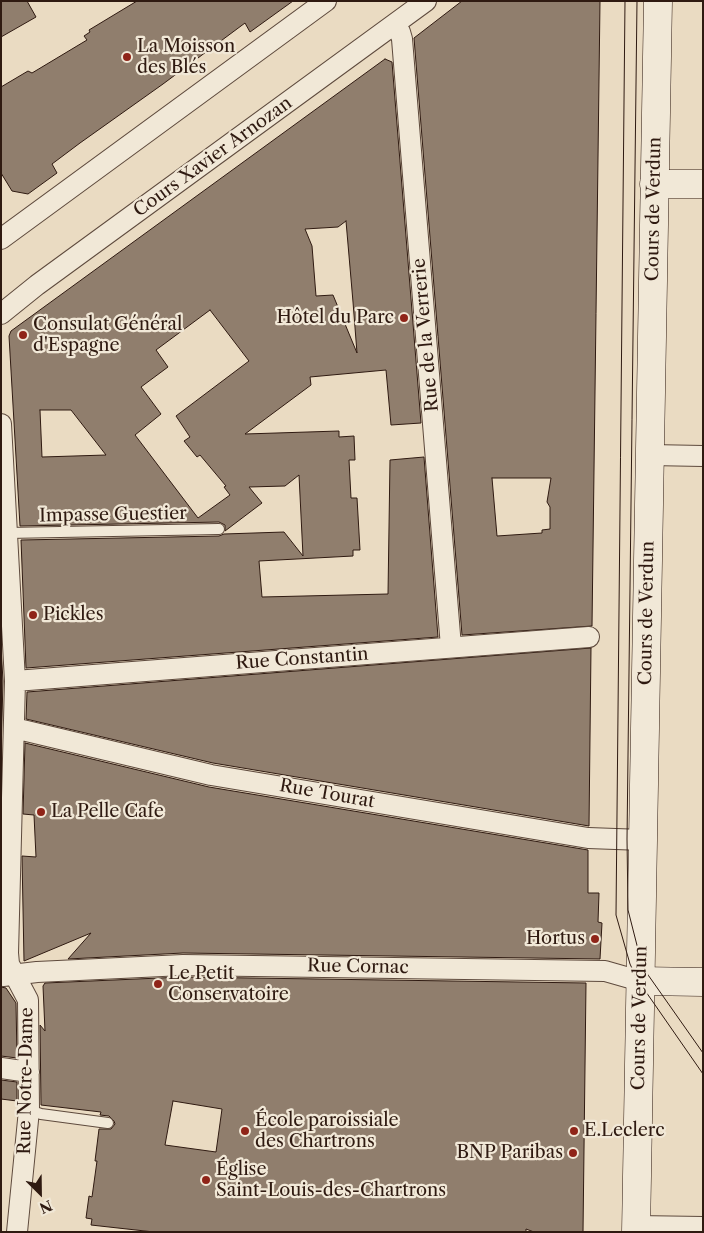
<!DOCTYPE html>
<html>
<head>
<meta charset="utf-8">
<style>
	body { margin:0 }
	#map { position:relative; width:704px; height:1233px; overflow:hidden; background:#eadbc2; font-family:"Libre Caslon Text",serif }
	canvas { display:block }
	.frame { position:absolute; inset:0; border:2px solid #2f1a11; pointer-events:none }
	.north { position:absolute; left:15px; top:1168px; width:50px; height:50px; -webkit-text-stroke:4px #f1e8d7; paint-order:stroke; rotate:157deg; font-size:14px; font-weight:700; line-height:20px; text-align:center; color:#2f1a11 }
	.north::after { content:''; display:block; margin:auto; width:18px; height:22px; background:#2f1a11; clip-path:polygon(50% 0,100% 100%,50% 72%,0 100%) }
</style>
</head>
<body>
<div id="map">
<canvas width="704" height="1233"></canvas>
<div class="frame"></div>
<div class="north">N</div>
</div>
<script>
const g = document.querySelector('canvas').getContext('2d');
g.lineJoin = 'round';
function fill(path, color) {
  g.fillStyle = color;
  g.fill(path, 'evenodd');
}
function shape(rows) {
  const path = new Path2D();
  for (const r of rows) {
    path.moveTo(r[0], r[1]);
    for (let i = 2; i < r.length; i += 2) path.lineTo(r[i], r[i + 1]);
  }
  return path;
}
function stroke(path, color, width, dash) {
  g.strokeStyle = color;
  g.lineWidth = width;
  g.lineCap = dash ? 'butt' : 'round';
  g.setLineDash(dash || []);
  g.stroke(path);
}
function write(font, color, halo, rows, align = 'center') {
  g.font = font + ' "Libre Caslon Text",serif';
  g.lineWidth = 4.5;
  g.setLineDash([]);
  g.textBaseline = 'middle';
  g.strokeStyle = halo;
  g.fillStyle = color;
  for (const [text, x, y, turn = 0] of rows) {
    g.save();
    g.translate(x, y);
    g.rotate((+turn || 0) * Math.PI / 180);
    g.textAlign = isNaN(turn) ? turn : align;
    if (halo) g.strokeText(text, 0, 0);
    g.fillText(text, 0, 0);
    g.restore();
  }
}
const building = shape([
	[1,1,27,1,36,17,1,37,1,1],
	[137,1,293,1,250,32,245,23,163,84,80,143,52,164,57,173,28,194,12,191,1,173,1,87,28,71,32,73,87,40,84,36,90,32,89,30,137,1],
	[462,1,600,1,592,626,462,635,414,38,462,1],
	[492,478,551,478,547,502,550,507,550,529,542,530,542,533,497,536,492,478],
	[385,59,392,62,421,423,391,425,386,370,310,377,311,385,245,434,339,431,339,437,354,436,355,460,349,460,351,498,357,498,360,550,353,550,353,556,259,561,262,597,388,594,390,460,424,457,438,637,26,668,21,540,219,536,224,534,284,532,303,556,299,475,285,486,249,487,262,503,225,531,225,525,219,522,20,526,9,336,11,331,385,59],
	[346,221,353,302,357,353,333,295,316,296,312,246,305,229,338,227,346,221],
	[210,310,249,361,176,416,190,437,184,441,197,457,200,455,226,486,224,487,230,495,198,518,135,435,161,414,141,387,168,367,156,350,210,310],
	[40,410,71,410,106,455,42,457,40,410],
	[1,647,3,681,1,754,1,647],
	[591,648,589,826,213,763,26,719,27,692,591,648],
	[25,743,209,787,588,850,588,893,599,893,598,922,602,923,600,959,183,953,68,959,91,933,24,961,22,856,36,857,34,815,23,814,25,743],
	[183,977,586,983,583,1232,534,1232,526,1229,526,1232,154,1232,91,1225,92,1219,86,1218,89,1196,92,1197,97,1161,95,1161,99,1129,111,1129,115,1124,114,1121,109,1116,100,1115,101,1112,41,1105,40,1025,45,1031,43,986,45,983,183,977],
	[173,1101,222,1109,216,1152,165,1145,173,1101],
	[1,987,6,988,16,1003,17,1058,1,1056,1,987],
	[1,1080,17,1082,17,1101,1,1099,1,1080]
]);
fill(building, '#907e6d');
stroke(building, '#2f1a11', 1);
const lane = shape([
	[7,533,219,529],
	[29,1110,41,1114,108,1123]
]);
const street = shape([
	[394,25,400,32,402,39,451,647],
	[1,239,326,1],
	[1,314,37,285,426,1],
	[1,424,15,681,8,953,9,964,28,1000,29,1110,17,1232],
	[650,455,703,456],
	[15,681,589,637],
	[14,728,211,775,588,838,643,840],
	[3,976,37,972,183,965,605,971,640,981],
	[1,1068,29,1072],
	[636,1226,703,1227]
]);
const secondary = shape([
	[654,184,703,184],
	[640,981,703,982],
	[636,1232,658,1]
]);
stroke(lane, '#5e4a3d', 12);
stroke(street, '#5e4a3d', 22);
stroke(secondary, '#2f1a11', 29);
stroke(lane, '#f1e8d7', 10);
stroke(street, '#f1e8d7', 20);
stroke(secondary, '#f1e8d7', 28);
stroke(shape([
	[625,1,616,915,630,964,637,979,703,1074],
	[637,1,627,839,628,910,641,961,646,972,703,1053]
]), '#2f1a11', 1);
for (const [x, y, r, color] of [
	[127,57,5,"#8f2418"],
	[404,318,5,"#8f2418"],
	[23,335,5,"#8f2418"],
	[33,615,5,"#8f2418"],
	[41,812,5,"#8f2418"],
	[595,939,5,"#8f2418"],
	[158,984,5,"#8f2418"],
	[245,1131,5,"#8f2418"],
	[574,1131,5,"#8f2418"],
	[573,1153,5,"#8f2418"],
	[206,1180,5,"#8f2418"]
]) {
  const dot = new Path2D();
  dot.arc(x, y, r, 0, 2 * Math.PI);
  g.fillStyle = color;
  g.fill(dot);
  stroke(dot, '#f1e8d7', 2);
}
write('18px', '#2f1a11', '#f1e8d7', [
	["La Moisson",137,47],
	["des Blés",137,68],
	["Hôtel du Parc",394,318,"right"],
	["Consulat Général",33,325],
	["d'Espagne",33,346],
	["Pickles",43,615],
	["La Pelle Cafe",51,812],
	["Hortus",585,939,"right"],
	["Le Petit",168,974],
	["Conservatoire",168,995],
	["École paroissiale",255,1121],
	["des Chartrons",255,1142],
	["E.Leclerc",584,1131],
	["BNP Paribas",563,1153,"right"],
	["Église",216,1170],
	["Saint-Louis-des-Chartrons",216,1191]
], 'left');
write('18px', '#2f1a11', '#f1e8d7', [
	["Cours Xavier Arnozan",213,157,-36],
	["Cours de Verdun",654,209,-89],
	["Rue de la Verrerie",426,335,-95],
	["Impasse Guestier",113,515,-1],
	["Cours de Verdun",647,613,-89],
	["Rue Constantin",302,659,-4],
	["Rue Tourat",327,794,10],
	["Rue Cornac",358,967,1],
	["Cours de Verdun",640,1018,-89],
	["Rue Notre-Dame",26,1081,-89]
]);
</script>
</body>
</html>
